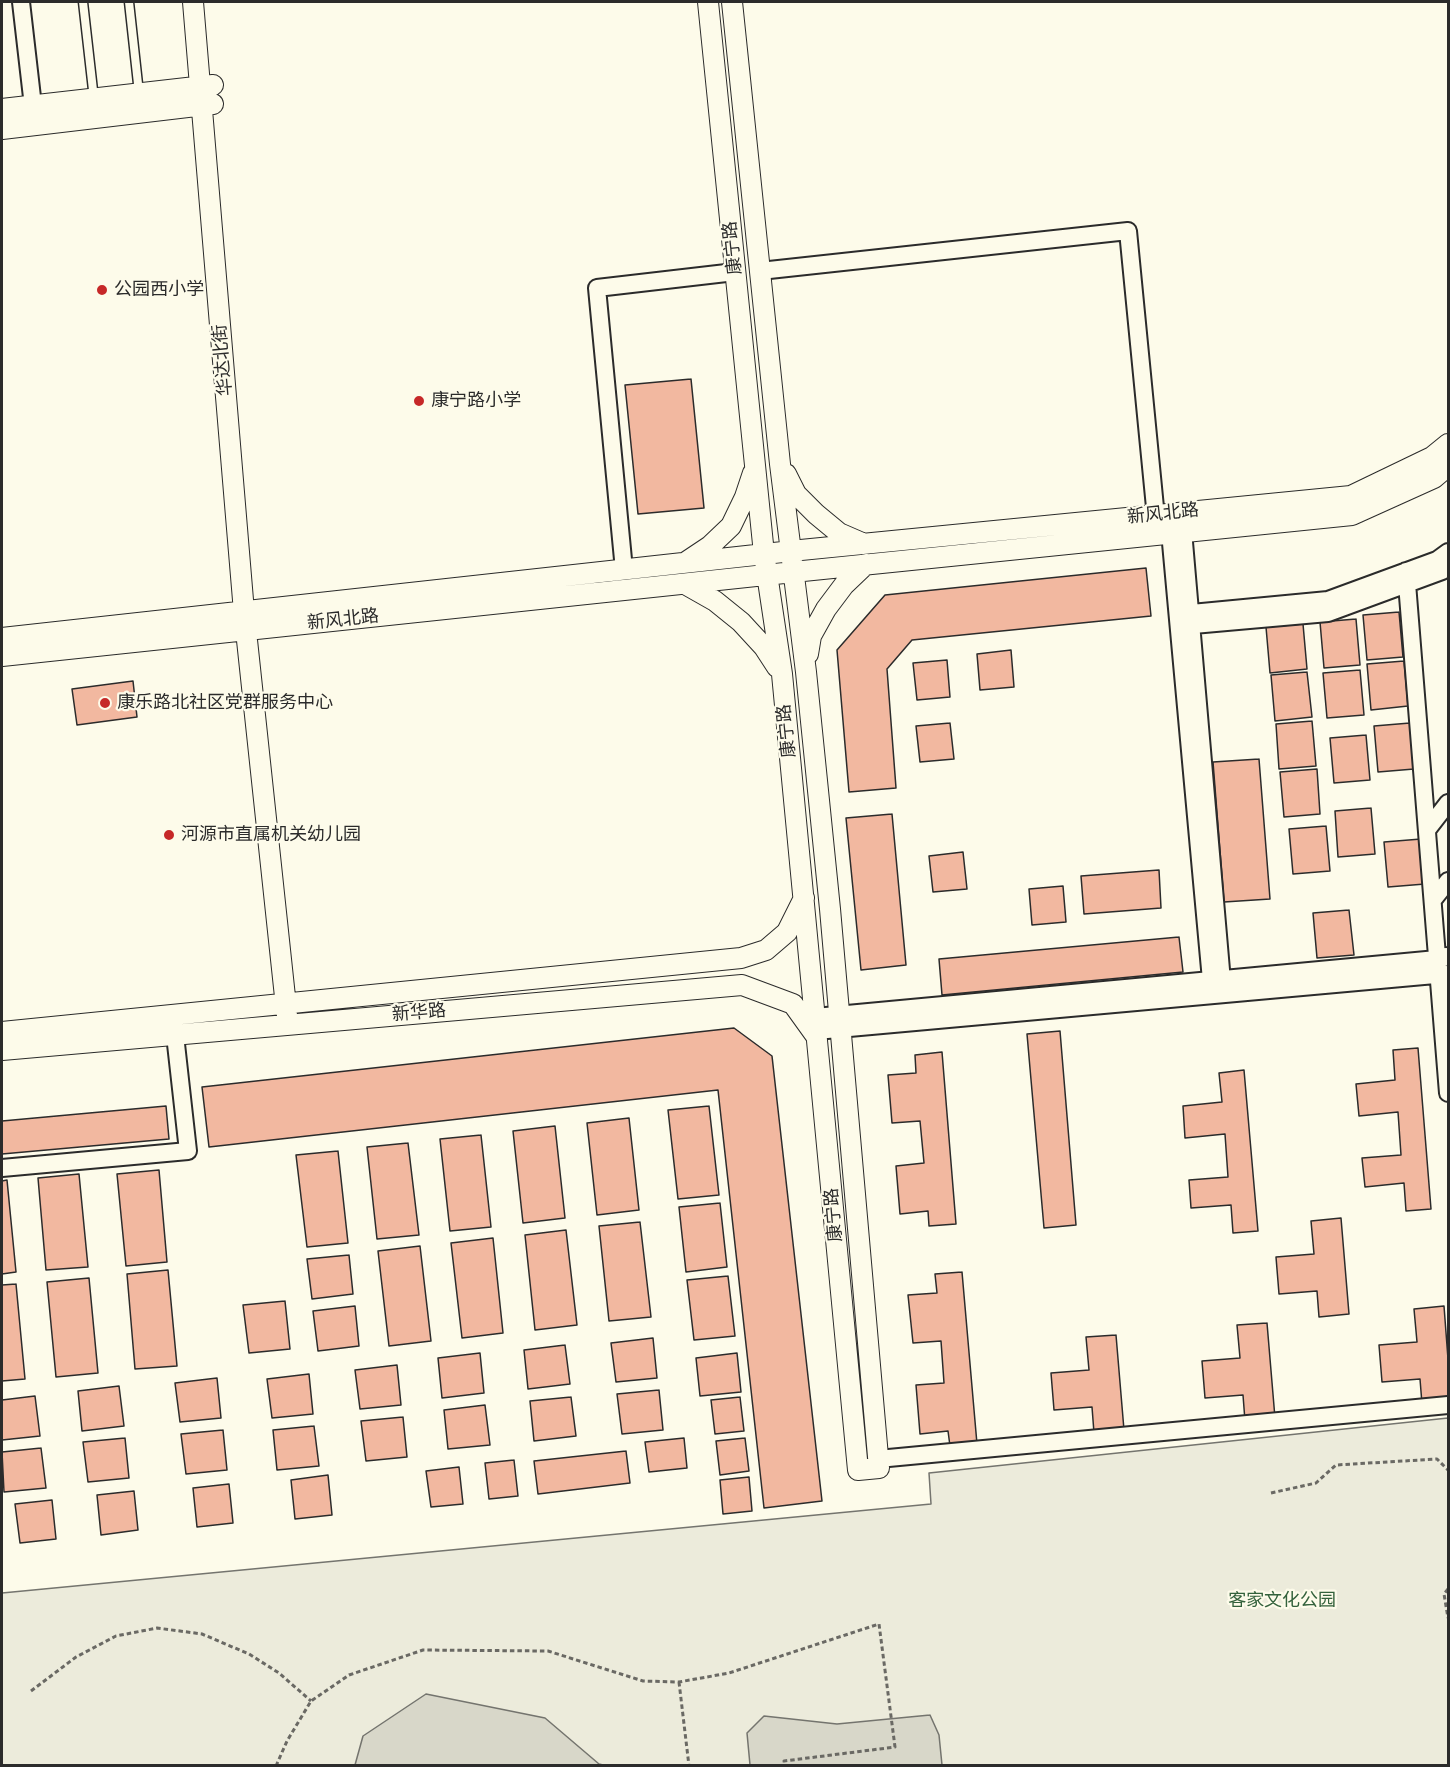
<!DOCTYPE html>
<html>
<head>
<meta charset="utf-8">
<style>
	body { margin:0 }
	#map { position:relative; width:1450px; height:1767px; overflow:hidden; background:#fdfbea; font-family:"Fira Sans",sans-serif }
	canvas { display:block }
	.frame { position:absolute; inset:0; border:3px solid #2b2b2b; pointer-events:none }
</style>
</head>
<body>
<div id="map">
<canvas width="1450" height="1767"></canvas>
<div class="frame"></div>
</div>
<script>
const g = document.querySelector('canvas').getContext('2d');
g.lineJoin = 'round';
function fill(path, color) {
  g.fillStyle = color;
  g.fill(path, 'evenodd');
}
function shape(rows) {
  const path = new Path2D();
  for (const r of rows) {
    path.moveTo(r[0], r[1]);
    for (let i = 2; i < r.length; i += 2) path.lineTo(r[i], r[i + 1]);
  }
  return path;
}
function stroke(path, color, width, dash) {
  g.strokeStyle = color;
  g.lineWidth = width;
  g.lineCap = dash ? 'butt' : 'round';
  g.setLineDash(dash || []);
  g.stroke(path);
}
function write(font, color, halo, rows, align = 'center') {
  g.font = font + ' "Fira Sans","Noto Sans SC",sans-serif';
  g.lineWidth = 4.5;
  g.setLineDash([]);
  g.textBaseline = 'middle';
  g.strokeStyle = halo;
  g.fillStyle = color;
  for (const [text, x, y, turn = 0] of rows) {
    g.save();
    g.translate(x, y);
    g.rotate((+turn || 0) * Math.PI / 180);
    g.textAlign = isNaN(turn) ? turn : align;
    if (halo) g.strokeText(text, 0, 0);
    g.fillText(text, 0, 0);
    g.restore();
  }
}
const green = shape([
	[1448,1418,1448,1765,2,1766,2,1593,931,1504,929,1473,1448,1418]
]);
fill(green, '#ecebdb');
stroke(green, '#74746e', 1.5);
const water = shape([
	[426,1694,545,1718,599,1764,603,1765,355,1765,363,1736,426,1694],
	[930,1715,939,1735,942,1765,750,1765,747,1733,764,1716,837,1724,930,1715]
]);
fill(water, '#d8d7c9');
stroke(water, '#74746e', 1.5);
const building = shape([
	[691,379,704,508,638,514,625,385,691,379],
	[1146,568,1151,616,912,640,887,669,896,788,849,792,837,650,885,595,1146,568],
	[1399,612,1403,657,1367,660,1363,615,1399,612],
	[1356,619,1360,665,1324,668,1320,622,1356,619],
	[1303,624,1307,669,1270,673,1266,627,1303,624],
	[1011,650,1014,687,980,690,977,654,1011,650],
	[947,660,950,697,917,700,913,663,947,660],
	[1404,661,1408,706,1371,710,1367,664,1404,661],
	[1360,670,1364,715,1327,718,1323,673,1360,670],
	[1307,672,1312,717,1275,721,1271,675,1307,672],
	[133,681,137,717,77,725,72,689,133,681],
	[1312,721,1316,766,1279,769,1276,724,1312,721],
	[950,723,954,759,920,762,916,726,950,723],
	[1410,723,1414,769,1378,772,1374,726,1410,723],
	[1366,735,1370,780,1334,783,1330,738,1366,735],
	[1259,759,1270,899,1224,902,1213,762,1259,759],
	[1317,769,1320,814,1284,817,1280,772,1317,769],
	[1371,808,1375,854,1338,857,1335,811,1371,808],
	[892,814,906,965,861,970,846,818,892,814],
	[1326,826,1330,871,1293,874,1289,829,1326,826],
	[1421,839,1425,884,1388,887,1384,842,1421,839],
	[963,852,967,889,933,892,929,856,963,852],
	[1159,870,1161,908,1084,914,1081,876,1159,870],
	[1063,886,1066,922,1032,925,1029,889,1063,886],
	[1349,910,1354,955,1317,958,1313,913,1349,910],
	[1179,937,1183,972,942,995,939,959,1179,937],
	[734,1028,772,1056,822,1501,764,1508,718,1090,209,1147,202,1087,734,1028],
	[1060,1031,1076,1225,1044,1228,1027,1034,1060,1031],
	[1418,1048,1431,1209,1406,1211,1404,1183,1365,1187,1362,1158,1401,1155,1398,1112,1359,1116,1356,1084,1395,1080,1393,1050,1418,1048],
	[942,1052,956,1224,929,1226,928,1211,900,1214,896,1166,924,1163,920,1121,892,1123,888,1075,916,1073,915,1055,942,1052],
	[1244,1070,1258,1231,1233,1233,1231,1205,1191,1208,1189,1180,1228,1177,1225,1134,1185,1138,1183,1106,1222,1102,1219,1073,1244,1070],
	[166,1106,169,1139,2,1154,2,1121,166,1106],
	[709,1106,719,1195,678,1199,668,1110,709,1106],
	[629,1118,639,1210,597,1215,587,1123,629,1118],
	[555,1126,565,1218,523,1223,513,1131,555,1126],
	[481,1135,491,1227,450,1231,440,1139,481,1135],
	[408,1143,419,1235,377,1239,367,1147,408,1143],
	[338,1151,348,1243,307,1247,296,1155,338,1151],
	[159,1170,167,1262,126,1266,117,1174,159,1170],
	[79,1174,88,1267,46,1270,38,1178,79,1174],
	[7,1180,16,1272,2,1274,2,1181,7,1180],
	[720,1203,727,1267,686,1272,679,1207,720,1203],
	[1341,1218,1349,1314,1319,1317,1317,1291,1279,1294,1276,1257,1314,1254,1311,1221,1341,1218],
	[640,1222,651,1317,609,1321,599,1226,640,1222],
	[566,1230,577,1325,535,1330,525,1235,566,1230],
	[493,1238,503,1333,462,1338,451,1243,493,1238],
	[420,1246,431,1341,389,1346,378,1251,420,1246],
	[349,1255,353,1294,312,1299,307,1259,349,1255],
	[168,1270,177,1366,135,1369,127,1274,168,1270],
	[962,1272,977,1444,950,1446,948,1431,920,1434,916,1385,944,1383,941,1341,913,1343,908,1295,937,1293,935,1274,962,1272],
	[728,1276,735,1336,694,1340,687,1280,728,1276],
	[89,1278,98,1373,56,1377,47,1282,89,1278],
	[16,1284,25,1379,2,1381,2,1285,16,1284],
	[285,1301,290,1349,249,1353,243,1305,285,1301],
	[355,1306,359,1346,318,1351,313,1311,355,1306],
	[1444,1306,1448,1359,1448,1402,1422,1404,1420,1379,1382,1382,1379,1345,1417,1342,1414,1309,1444,1306],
	[1267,1323,1275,1418,1245,1421,1243,1395,1205,1398,1202,1361,1240,1358,1237,1325,1267,1323],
	[1116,1335,1124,1430,1094,1433,1092,1407,1054,1410,1051,1373,1089,1370,1086,1337,1116,1335],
	[653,1338,657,1378,616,1382,611,1343,653,1338],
	[565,1345,570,1384,528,1389,524,1350,565,1345],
	[480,1353,484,1393,442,1398,438,1358,480,1353],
	[737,1353,741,1392,700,1396,696,1358,737,1353],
	[397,1365,401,1405,360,1409,355,1370,397,1365],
	[309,1374,313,1414,272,1418,267,1379,309,1374],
	[217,1378,221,1418,180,1422,175,1383,217,1378],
	[119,1386,124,1426,82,1431,78,1391,119,1386],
	[659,1390,663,1430,622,1434,617,1394,659,1390],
	[35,1396,40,1436,2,1440,2,1400,35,1396],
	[571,1397,576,1436,534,1441,530,1401,571,1397],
	[740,1397,744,1431,715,1434,711,1400,740,1397],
	[485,1405,490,1445,448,1449,444,1410,485,1405],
	[403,1417,407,1457,366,1461,361,1421,403,1417],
	[314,1426,319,1466,277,1470,273,1430,314,1426],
	[223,1430,227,1470,186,1474,181,1434,223,1430],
	[125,1438,129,1478,88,1482,83,1442,125,1438],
	[684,1438,687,1468,649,1472,645,1442,684,1438],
	[745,1438,749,1471,720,1475,716,1441,745,1438],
	[41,1448,46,1488,4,1492,2,1452,41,1448],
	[626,1451,630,1483,538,1494,534,1461,626,1451],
	[514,1460,518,1496,489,1499,485,1463,514,1460],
	[459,1467,463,1504,431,1507,426,1471,459,1467],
	[328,1475,332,1515,295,1519,291,1480,328,1475],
	[749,1477,752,1511,723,1514,720,1480,749,1477],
	[229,1484,233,1523,197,1527,193,1488,229,1484],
	[134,1491,138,1530,101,1535,97,1495,134,1491],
	[52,1500,56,1539,20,1543,15,1504,52,1500]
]);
fill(building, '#f2b8a0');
stroke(building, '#2b2b2b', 1.5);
const service = shape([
	[83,2,94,99],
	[129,2,139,93]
]);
const minor = shape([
	[21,2,33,106],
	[760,271,1128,231,1157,528],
	[1182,519,1223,993],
	[624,570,597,288,735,272],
	[1406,571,1448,1093],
	[1181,614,1328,600,1437,560,1448,552],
	[1182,626,1328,613,1442,571,1448,566],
	[1427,830,1448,803],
	[1433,900,1448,881],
	[1213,980,1437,959,1444,958,1446,956],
	[815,1017,1211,980,1169,521],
	[816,1031,1446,974],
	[2,1168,188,1151,175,1035],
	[878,1459,1448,1405]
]);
const tertiary = shape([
	[193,2,244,612,288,1025],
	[708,2,764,554,782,674,858,1470,879,1468,830,909,806,672,780,464,732,2],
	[2,109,213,85],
	[2,129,213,104],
	[786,474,796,494,816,514,839,533,862,543],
	[686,562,710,546,731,526,745,497,753,473],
	[685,584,715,601,741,622,764,647,777,667],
	[2,638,801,550,1351,496,1432,457,1448,444],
	[808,654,811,636,826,609,844,585,866,564],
	[2,656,803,571,1352,515,1434,478,1448,466],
	[2,1032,741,958,766,950,787,932,804,898],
	[2,1050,742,985,793,1004,816,1036]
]);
stroke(service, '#2b2b2b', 11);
stroke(minor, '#2b2b2b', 20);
stroke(tertiary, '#2b2b2b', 22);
stroke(shape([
	[1271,1493,1316,1483,1336,1465,1437,1459,1448,1470],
	[1448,1589,1444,1594,1448,1618],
	[679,1682,689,1766],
	[31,1691,76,1657,116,1636,157,1628,202,1634,249,1654,279,1673,311,1701],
	[276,1766,287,1741,311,1701,349,1675,423,1650,548,1651,643,1681,679,1682,729,1673,879,1624,895,1747,784,1761,785,1766]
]), '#6a6964', 3, [4.5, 3]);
stroke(service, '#fdfbea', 8);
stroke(minor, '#fdfbea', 16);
stroke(tertiary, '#fdfbea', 20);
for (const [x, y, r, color] of [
	[102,290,6,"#c62828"],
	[419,401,6,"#c62828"],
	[105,703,6,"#c62828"],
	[169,835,6,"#c62828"]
]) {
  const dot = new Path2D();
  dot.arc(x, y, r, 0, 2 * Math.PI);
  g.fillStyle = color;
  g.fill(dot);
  stroke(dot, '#fdfbea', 2);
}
write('18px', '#2b2b2b', '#fdfbea', [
	["康宁路",733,248,-96],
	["华达北街",223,360,-95],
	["新风北路",1163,514,-6],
	["新风北路",343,620,-6],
	["康宁路",787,731,-96],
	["新华路",419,1013,-5],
	["康宁路",834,1215,-95]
]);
write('18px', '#2b2b2b', '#fdfbea', [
	["公园西小学",114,290],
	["康宁路小学",431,401],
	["康乐路北社区党群服务中心",117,703],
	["河源市直属机关幼儿园",181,835]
], 'left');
write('18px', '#34623c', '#fdfbea', [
	["客家文化公园",1282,1601]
]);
</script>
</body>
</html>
